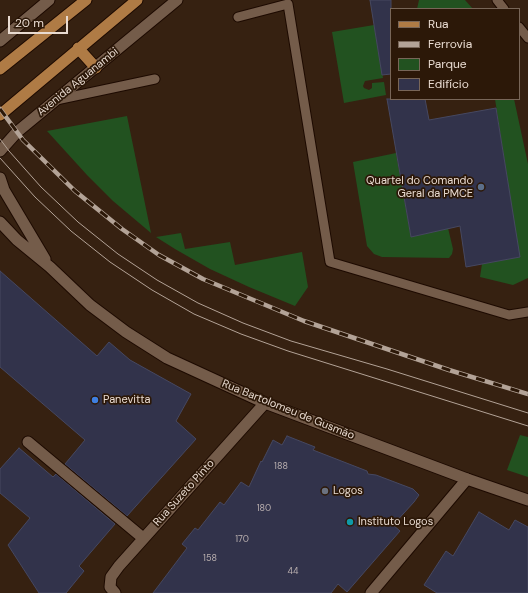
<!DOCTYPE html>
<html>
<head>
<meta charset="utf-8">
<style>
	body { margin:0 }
	#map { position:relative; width:528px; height:593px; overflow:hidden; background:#362111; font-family:"DM Sans",sans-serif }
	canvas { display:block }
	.legend { position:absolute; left:390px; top:8px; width:130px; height:92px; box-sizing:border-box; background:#2c1808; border:1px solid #786658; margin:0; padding:5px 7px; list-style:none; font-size:12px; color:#e9dbd1 }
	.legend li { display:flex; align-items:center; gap:8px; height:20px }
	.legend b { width:20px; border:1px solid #786658 }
	.scale { position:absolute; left:8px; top:16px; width:60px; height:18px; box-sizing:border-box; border:2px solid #e9dbd1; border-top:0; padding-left:5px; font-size:12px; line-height:14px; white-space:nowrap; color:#e9dbd1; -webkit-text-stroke:3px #2c1808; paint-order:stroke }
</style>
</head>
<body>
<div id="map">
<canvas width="528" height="593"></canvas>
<ul class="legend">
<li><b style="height:5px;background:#af7b45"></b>Rua</li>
<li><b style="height:5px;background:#b3a397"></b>Ferrovia</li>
<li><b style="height:11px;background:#225220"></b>Parque</li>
<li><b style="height:11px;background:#32334b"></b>Edifício</li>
</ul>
<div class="scale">20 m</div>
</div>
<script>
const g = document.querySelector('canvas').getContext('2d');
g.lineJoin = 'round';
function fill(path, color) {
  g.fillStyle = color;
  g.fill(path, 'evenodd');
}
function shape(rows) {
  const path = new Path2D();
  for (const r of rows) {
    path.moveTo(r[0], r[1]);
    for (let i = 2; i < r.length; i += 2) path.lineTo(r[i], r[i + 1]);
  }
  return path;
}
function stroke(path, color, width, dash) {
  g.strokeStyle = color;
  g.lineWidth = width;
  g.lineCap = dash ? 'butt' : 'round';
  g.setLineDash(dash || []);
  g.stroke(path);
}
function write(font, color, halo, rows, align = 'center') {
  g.font = font + ' "DM Sans",sans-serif';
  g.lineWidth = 3.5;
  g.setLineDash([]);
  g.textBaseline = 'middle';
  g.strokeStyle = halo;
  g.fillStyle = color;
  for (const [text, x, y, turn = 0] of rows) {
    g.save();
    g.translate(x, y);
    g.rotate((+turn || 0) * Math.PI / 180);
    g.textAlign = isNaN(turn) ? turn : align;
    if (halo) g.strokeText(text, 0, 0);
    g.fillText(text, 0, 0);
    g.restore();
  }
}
fill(shape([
	[419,0,465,0,473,9,417,9],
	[374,25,383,78,365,81,363,86,364,88,369,90,372,88,372,83,384,82,386,95,344,103,332,32],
	[495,99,514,99,528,164,528,278,513,285,480,277,482,264,519,257],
	[127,116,151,233,113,201,87,175,47,131],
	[396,153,411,237,448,228,453,249,452,254,449,258,382,257,374,254,367,246,353,162],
	[181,233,185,249,230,242,235,265,302,252,308,287,295,306,249,287,210,269,175,249,156,237],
	[520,435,528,437,528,477,507,470]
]), '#225220');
const building = shape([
	[370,0,391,0,391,74,382,75,370,0],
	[387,99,425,99,429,120,496,108,520,257,466,267,460,226,411,237,387,99],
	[0,271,97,356,109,342,130,360,191,394,176,421,196,439,127,516,65,464,85,440,0,367,0,271],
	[287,436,315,447,313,450,367,471,368,474,376,475,413,489,419,495,414,502,393,525,400,531,347,592,338,584,331,593,153,593,187,548,182,544,195,528,198,530,220,502,224,505,241,482,249,487,261,461,262,462,273,440,282,445,287,436],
	[19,448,53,477,56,474,115,524,79,566,84,571,66,593,39,593,8,545,30,518,0,493,0,469,19,448],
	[479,512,509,530,515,520,528,527,528,593,437,593,424,585,446,551,453,556,479,512]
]);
fill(building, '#32334b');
stroke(building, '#464861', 1);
const service = shape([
	[497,0,504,9],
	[238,17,288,4,330,262,509,315,528,312],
	[519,27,528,38],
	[56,100,155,79]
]);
const minor = shape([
	[28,442,143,538],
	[115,593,110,587,111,577,119,566,265,403],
	[371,593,467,479]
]);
const tertiary = shape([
	[0,41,49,0],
	[0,151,17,132,177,0],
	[0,178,4,190,45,259],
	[0,222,17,240,50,267,90,305,126,332,167,358,265,403,467,479,528,500]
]);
const primary = shape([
	[78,48,96,68],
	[0,69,86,0],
	[0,115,137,0]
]);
stroke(service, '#1d0a00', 11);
stroke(minor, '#1d0a00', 13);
stroke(tertiary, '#1d0a00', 13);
stroke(primary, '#1d0a00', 13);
stroke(service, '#745c4a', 9);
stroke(minor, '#745c4a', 11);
stroke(tertiary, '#745c4a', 11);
stroke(primary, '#af7b45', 11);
stroke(shape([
	[0,139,9,151,41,187,78,222,118,254,157,280,198,303,243,323,291,341,387,369,528,413],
	[0,158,35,197,71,231,110,262,152,290,194,314,241,334,288,351,528,426]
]), '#b3a397', 1);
const rail = shape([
	[0,109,23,140,75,191,122,229,159,255,203,279,304,321,449,370,528,394]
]);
stroke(rail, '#b3a397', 4.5);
stroke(rail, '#2c1808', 3, [9]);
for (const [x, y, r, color] of [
	[481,187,4,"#5c6f8a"],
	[95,400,4,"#3f7fe0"],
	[325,491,4,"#6b7280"],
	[350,522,4,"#0f9aa8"]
]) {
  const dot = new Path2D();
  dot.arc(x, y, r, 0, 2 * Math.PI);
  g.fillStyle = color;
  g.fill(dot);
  stroke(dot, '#2c1808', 1.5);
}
write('9px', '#bbb1b0', null, [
	["188",281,467],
	["180",264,509],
	["170",242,540],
	["158",210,559],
	["44",293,572]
]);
write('11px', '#e9dbd1', '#2c1808', [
	["Avenida Aguanambi",78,82,-39],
	["Rua Bartolomeu de Gusmão",288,410,22],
	["Rua Suzeto Pinto",184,493,-48]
]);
write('11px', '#e9dbd1', '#2c1808', [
	["Quartel do Comando",473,181,"right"],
	["Geral da PMCE",473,194,"right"],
	["Panevitta",103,400],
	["Logos",333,491],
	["Instituto Logos",358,522]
], 'left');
</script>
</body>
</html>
